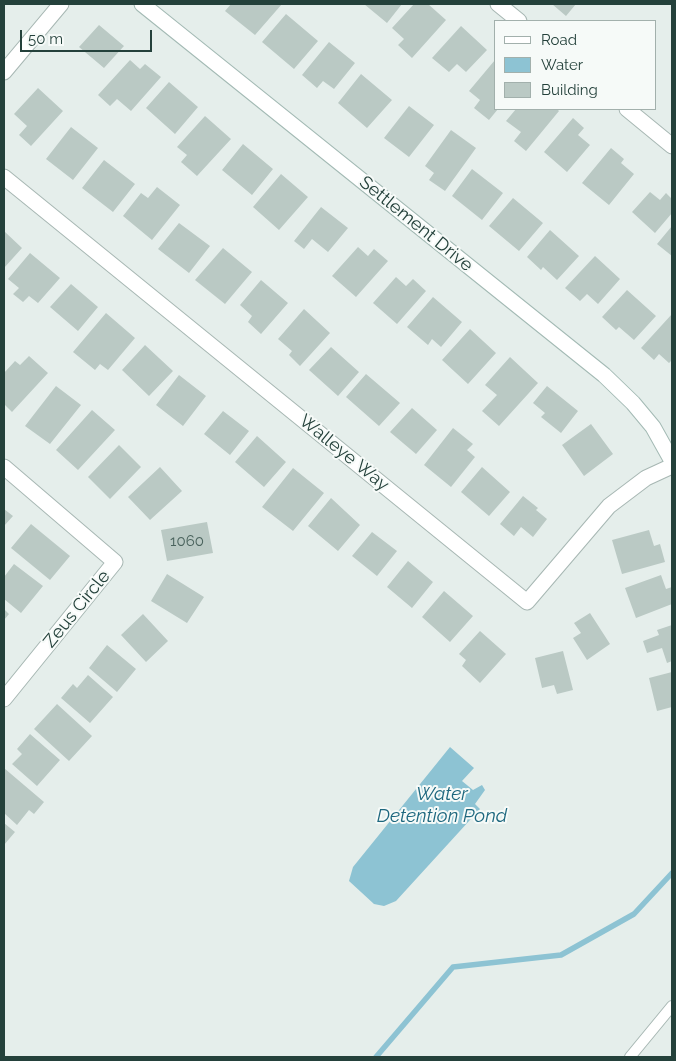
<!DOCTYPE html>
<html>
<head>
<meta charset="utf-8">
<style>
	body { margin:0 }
	#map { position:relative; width:676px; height:1061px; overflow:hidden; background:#e5eeeb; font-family:Raleway,sans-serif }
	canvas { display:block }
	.frame { position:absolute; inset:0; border:5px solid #24413b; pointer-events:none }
	.legend { position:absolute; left:494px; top:20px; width:162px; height:90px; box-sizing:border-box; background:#f6faf8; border:1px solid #a2b0ac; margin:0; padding:6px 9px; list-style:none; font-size:15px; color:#24413b }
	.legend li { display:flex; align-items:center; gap:10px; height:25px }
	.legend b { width:25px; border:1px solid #a2b0ac }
	.scale { position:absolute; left:20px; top:30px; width:132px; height:22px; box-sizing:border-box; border:2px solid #24413b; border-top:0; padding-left:6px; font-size:15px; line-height:18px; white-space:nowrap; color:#24413b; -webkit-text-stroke:4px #f6faf8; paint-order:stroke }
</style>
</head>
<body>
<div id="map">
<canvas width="676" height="1061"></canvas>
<div class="frame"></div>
<ul class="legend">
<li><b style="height:6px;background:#fff"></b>Road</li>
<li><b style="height:14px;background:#8dc3d3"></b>Water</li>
<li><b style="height:14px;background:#bac9c4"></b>Building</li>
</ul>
<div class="scale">50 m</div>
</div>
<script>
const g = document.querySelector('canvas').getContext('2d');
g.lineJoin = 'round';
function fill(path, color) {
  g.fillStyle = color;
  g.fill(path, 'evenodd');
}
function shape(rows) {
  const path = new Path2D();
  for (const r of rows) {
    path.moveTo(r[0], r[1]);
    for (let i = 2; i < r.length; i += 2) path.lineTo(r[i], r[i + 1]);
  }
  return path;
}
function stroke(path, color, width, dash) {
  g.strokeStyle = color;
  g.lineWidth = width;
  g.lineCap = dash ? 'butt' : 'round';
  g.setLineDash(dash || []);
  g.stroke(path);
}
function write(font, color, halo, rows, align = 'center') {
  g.font = font + ' Raleway,sans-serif';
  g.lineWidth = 4;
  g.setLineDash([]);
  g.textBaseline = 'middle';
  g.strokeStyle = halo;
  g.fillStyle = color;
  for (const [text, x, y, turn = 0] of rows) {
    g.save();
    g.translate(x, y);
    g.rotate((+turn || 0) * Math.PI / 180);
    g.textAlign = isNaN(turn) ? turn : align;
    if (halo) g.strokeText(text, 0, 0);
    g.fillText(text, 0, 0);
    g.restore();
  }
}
fill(shape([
	[450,747,474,768,462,781,473,790,482,785,485,790,475,804,480,809,396,901,384,906,374,904,349,881,353,867]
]), '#8dc3d3');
stroke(shape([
	[376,1057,453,967,561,955,634,914,672,873]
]), '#8dc3d3', 5.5);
fill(shape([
	[231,4,282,4,255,35,225,11],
	[364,4,402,4,387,23],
	[414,4,428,4,446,20,412,58,398,45,404,39,392,28],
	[552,4,576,4,566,16],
	[286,14,318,41,294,69,262,42],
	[99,25,124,46,104,68,79,47],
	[461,26,487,50,466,72,457,64,449,72,432,58],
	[329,42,355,63,334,89,323,81,317,88,302,75],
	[130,60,140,69,145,64,161,77,131,111,117,99,110,106,98,95],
	[495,60,495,109,498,109,489,120,474,108,480,100,469,91],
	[361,74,392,100,367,128,338,103],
	[169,82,198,107,175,134,146,108],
	[38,88,63,111,31,146,19,135,27,126,14,114],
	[409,106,434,125,409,157,384,138],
	[516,109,557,109,559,111,526,151,514,141,521,132,506,121],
	[205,116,231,139,197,176,181,162,187,155,177,147],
	[573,118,584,128,578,135,590,145,567,172,544,152],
	[71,127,98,148,73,180,46,159],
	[451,130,476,148,445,191,429,180,434,173,425,166],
	[243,144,273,169,252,195,222,170],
	[611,148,624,159,621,163,634,174,609,205,582,183],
	[104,160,135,184,113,212,82,188],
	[472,169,503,193,482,220,452,196],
	[281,174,308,197,279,230,253,207],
	[157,187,180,205,152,240,123,216,141,193,148,198],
	[650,192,660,200,666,193,672,199,672,213,655,233,632,212],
	[513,198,543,223,519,251,489,226],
	[321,207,348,228,328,252,312,239,304,249,294,241],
	[179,223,210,246,189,273,158,249],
	[672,226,672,256,657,244],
	[550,230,579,256,557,280,543,267,541,270,527,257],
	[4,231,22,248,4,268],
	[358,247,368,256,374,249,388,261,356,297,332,276],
	[223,248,252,272,225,304,195,280],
	[30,253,60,278,38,303,29,296,23,302,13,294,19,288,8,279],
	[595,256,620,279,598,304,587,294,580,301,565,288],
	[396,277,406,286,413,279,426,291,397,324,373,303],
	[261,280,288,303,261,334,248,322,252,316,240,305],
	[71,284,98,307,78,331,50,307],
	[627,290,656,316,634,340,619,327,616,330,602,317],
	[433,297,462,322,441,347,432,339,428,345,407,327],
	[304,309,330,333,300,366,289,355,292,351,278,339],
	[106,313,135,338,108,370,100,364,95,370,73,352],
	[672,314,672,360,669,363,659,354,654,360,641,348],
	[470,329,496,353,468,384,442,360],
	[145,345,173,371,149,396,122,370],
	[331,347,359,372,338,396,309,370],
	[29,356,48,373,12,412,4,404,4,373,15,361,20,365],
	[510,357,538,383,499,426,482,411,497,395,485,385],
	[366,374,400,403,379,426,346,397],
	[179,375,206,396,183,426,156,405],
	[56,386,81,405,50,444,25,426],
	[547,386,578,411,561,433,541,417,545,413,533,403],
	[412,408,437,430,416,454,390,432],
	[92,410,115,430,78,470,56,450],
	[223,411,249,431,230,455,204,434],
	[591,424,613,454,584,476,562,445],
	[453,428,473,444,467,450,475,457,451,487,424,465],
	[257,436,286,462,264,487,235,462],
	[119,445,141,467,110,499,88,477],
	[160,467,182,491,150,520,128,497],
	[482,467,510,492,489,516,461,492],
	[293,468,324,493,293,531,262,507],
	[523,496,538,508,536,510,547,519,533,537,521,527,514,536,500,524],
	[331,498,360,525,338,551,308,526],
	[4,509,13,516,4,526],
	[207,522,213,553,167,561,161,530],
	[31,524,70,556,50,580,11,548],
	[649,530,654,546,660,544,665,562,622,574,612,540],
	[372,532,397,551,377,576,352,556],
	[408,561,433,582,412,608,387,587],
	[14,564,43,586,21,613,4,599,4,577],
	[167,574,204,597,187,623,151,601],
	[661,575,666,589,672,587,672,604,636,618,625,588],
	[444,591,473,616,450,642,422,617],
	[4,609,9,614,4,620],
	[590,613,610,644,587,660,573,638,581,633,574,623],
	[143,614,168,641,146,662,121,635],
	[672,625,672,661,667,663,662,648,647,653,643,641,659,635,657,630],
	[480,631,506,654,480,683,462,666,466,660,459,654],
	[107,645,136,669,117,692,89,668],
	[563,651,573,690,557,694,554,685,542,688,535,658],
	[672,672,672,707,657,711,649,678],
	[88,675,113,697,90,723,61,698,73,684,77,688],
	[57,704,92,736,69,761,34,729],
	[30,734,60,760,37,786,12,764,22,754,17,749],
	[4,768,44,802,34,814,29,810,17,825,4,813],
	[4,823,15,832,4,845]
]), '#bac9c4');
const lane = shape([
	[630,1057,672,1006]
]);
const street = shape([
	[498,4,519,21],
	[4,72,61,4],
	[627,109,672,146],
	[4,177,527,602,609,506,646,478,672,466],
	[4,467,115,562,4,699]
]);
const secondary = shape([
	[142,4,604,375,633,403,653,427,672,461]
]);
stroke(lane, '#a7b7b3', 12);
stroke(street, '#a7b7b3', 17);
stroke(secondary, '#a3bab4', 17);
stroke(lane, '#fff', 10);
stroke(street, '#fff', 15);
stroke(secondary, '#fff', 15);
write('15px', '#4a635d', null, [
	["1060",187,541]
]);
write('18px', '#24413b', '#f6faf8', [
	["Settlement Drive",416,224,39],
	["Walleye Way",344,453,39],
	["Zeus Circle",77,609,-51]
]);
write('italic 19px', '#1d677e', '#f6faf8', [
	["Water",442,794],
	["Detention Pond",442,816]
]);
</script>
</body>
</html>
